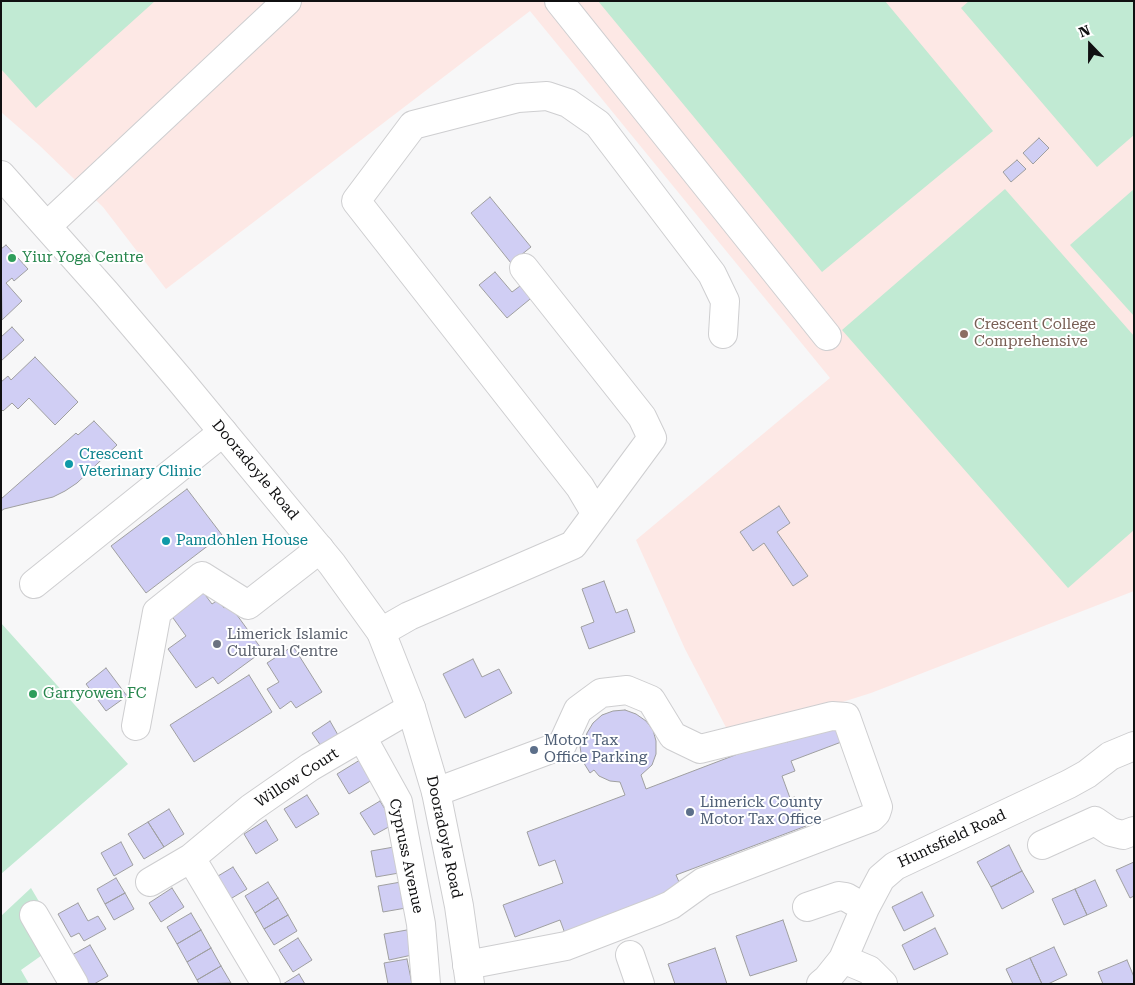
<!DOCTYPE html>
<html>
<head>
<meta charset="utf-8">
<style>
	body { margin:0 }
	#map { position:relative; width:1135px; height:985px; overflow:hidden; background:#f7f7f8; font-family:"Roboto Serif",serif }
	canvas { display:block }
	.frame { position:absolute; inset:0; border:2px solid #101011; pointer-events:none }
	.north { position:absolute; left:1065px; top:20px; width:50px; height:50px; -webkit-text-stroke:4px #fff; paint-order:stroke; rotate:338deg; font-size:14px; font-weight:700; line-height:20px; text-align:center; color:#101011 }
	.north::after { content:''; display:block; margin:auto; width:18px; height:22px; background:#101011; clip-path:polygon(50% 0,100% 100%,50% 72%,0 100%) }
</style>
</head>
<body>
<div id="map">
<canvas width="1135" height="985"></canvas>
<div class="frame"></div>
<div class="north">N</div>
</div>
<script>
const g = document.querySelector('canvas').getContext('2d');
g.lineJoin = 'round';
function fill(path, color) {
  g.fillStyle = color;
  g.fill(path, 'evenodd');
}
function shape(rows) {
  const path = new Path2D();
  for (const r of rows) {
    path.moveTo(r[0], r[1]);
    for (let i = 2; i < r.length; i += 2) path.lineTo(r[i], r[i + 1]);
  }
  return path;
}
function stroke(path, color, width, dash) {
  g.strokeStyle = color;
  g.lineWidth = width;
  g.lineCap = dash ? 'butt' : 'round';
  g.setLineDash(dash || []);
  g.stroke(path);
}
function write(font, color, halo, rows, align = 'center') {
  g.font = font + ' "Roboto Serif",serif';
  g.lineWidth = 4;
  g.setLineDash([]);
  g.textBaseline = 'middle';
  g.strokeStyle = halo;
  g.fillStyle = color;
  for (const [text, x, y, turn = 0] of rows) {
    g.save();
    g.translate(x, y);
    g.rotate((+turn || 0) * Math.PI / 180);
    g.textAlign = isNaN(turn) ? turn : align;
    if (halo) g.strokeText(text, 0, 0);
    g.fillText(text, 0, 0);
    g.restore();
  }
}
fill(shape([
	[1,1,1134,1,1134,591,871,693,731,737,685,649,636,540,830,378,530,11,166,289,103,207,39,145,1,112]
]), '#fde8e5');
fill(shape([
	[1,1,155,1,36,108,1,69],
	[598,1,885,1,993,131,822,272],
	[969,1,1134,1,1134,135,1097,167,961,8],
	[1005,189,1134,336,1134,530,1068,588,842,330],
	[1134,189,1134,316,1070,245],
	[1,623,128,764,1,874],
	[31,888,44,910,45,953,21,970,29,984,1,984,1,916]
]), '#c1ead3');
const building = shape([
	[1039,138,1049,148,1033,164,1023,153,1039,138],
	[1017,160,1026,169,1011,182,1003,172,1017,160],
	[490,197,531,247,511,263,471,213,490,197],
	[6,245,28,269,14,281,12,278,6,283,22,301,2,320,1,249,6,245],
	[495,272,512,292,524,283,535,295,507,318,479,285,495,272],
	[12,327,24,340,1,361,1,337,12,327],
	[35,357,78,402,55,425,29,398,18,409,12,403,3,411,1,409,1,382,8,376,11,380,35,357],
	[94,421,117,445,77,483,65,491,53,497,4,509,1,511,1,499,76,433,78,435,94,421],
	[187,489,222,535,146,593,111,546,187,489],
	[779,506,790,523,777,532,808,576,793,586,764,543,753,551,740,532,779,506],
	[604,581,616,613,627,609,635,632,589,649,581,627,594,622,582,589,604,581],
	[200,588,212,604,218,600,224,608,229,604,263,651,218,684,213,677,196,688,168,649,186,636,168,611,200,588],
	[293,646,322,692,296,708,291,701,280,709,267,689,279,682,267,663,293,646],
	[473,659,482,677,499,669,512,693,465,718,443,674,473,659],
	[106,668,127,696,106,711,86,684,106,668],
	[249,675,272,712,194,762,170,725,249,675],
	[625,710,636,714,646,721,653,730,656,741,656,754,652,765,641,775,646,789,785,736,787,742,838,723,844,741,791,761,795,771,782,776,790,798,795,797,806,826,676,875,682,889,567,939,560,920,515,937,503,905,563,883,555,860,539,866,527,832,625,795,620,782,610,781,599,776,594,770,590,773,582,760,580,746,584,745,587,733,593,723,602,715,613,711,625,710],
	[330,721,338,735,321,746,312,733,330,721],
	[360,760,372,780,349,794,337,774,360,760],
	[307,795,319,814,296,828,284,809,307,795],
	[380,801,394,824,374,835,360,813,380,801],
	[169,809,184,834,164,847,148,822,169,809],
	[266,820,278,840,256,854,244,834,266,820],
	[148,822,164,847,144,859,128,834,148,822],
	[121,842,133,865,114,876,101,853,121,842],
	[1009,845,1022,871,991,887,977,862,1009,845],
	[394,847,399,873,376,877,371,851,394,847],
	[1134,862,1134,896,1130,898,1116,870,1134,862],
	[233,867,247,889,227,901,213,879,233,867],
	[1022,871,1034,892,1002,909,991,887,1022,871],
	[116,878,125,893,105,904,97,889,116,878],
	[1095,880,1107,906,1087,915,1075,889,1095,880],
	[268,882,278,898,255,913,245,896,268,882],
	[401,882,406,908,383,912,378,886,401,882],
	[172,888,184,907,161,922,149,903,172,888],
	[1075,889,1087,915,1064,925,1052,899,1075,889],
	[922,892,934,916,904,931,892,907,922,892],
	[125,893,134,909,114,920,105,904,125,893],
	[278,898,288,915,264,929,255,913,278,898],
	[78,903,88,921,98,916,106,929,84,941,79,933,71,937,58,914,78,903],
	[191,913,201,930,177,944,167,927,191,913],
	[288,915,297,931,274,945,264,929,288,915],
	[783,920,797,961,750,976,736,936,783,920],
	[935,928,948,954,914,970,902,945,935,928],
	[201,930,211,948,187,962,177,944,201,930],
	[407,930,412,955,389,960,384,934,407,930],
	[298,938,312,960,293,972,279,950,298,938],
	[90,945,108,976,94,984,86,984,70,956,90,945],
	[1054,947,1067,975,1048,984,1042,984,1030,958,1054,947],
	[211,948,221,966,197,980,187,962,211,948],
	[715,948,727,984,675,984,668,964,715,948],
	[1030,958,1042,984,1013,984,1006,969,1030,958],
	[407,959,412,984,388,984,384,963,407,959],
	[1127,960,1134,977,1134,984,1103,984,1098,972,1127,960],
	[221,966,231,983,199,984,197,980,221,966],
	[299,974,305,984,283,984,299,974]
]);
fill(building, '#d0cef4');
stroke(building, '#9f9fa0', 1);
const minor = shape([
	[559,1,827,336],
	[47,226,287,1],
	[596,514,580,487,356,201,413,125,518,98,547,96,568,103,598,124,712,274,725,301,723,334],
	[34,584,223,432],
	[381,632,409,616,573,545,652,438,642,417,524,268],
	[136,726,157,612,202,576,248,605,320,549],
	[362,737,398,802,421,924,426,984],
	[436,792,562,745,578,710,601,693,627,690,651,700,673,736,700,749,832,716,846,717,878,807,876,813,871,818,703,882,671,905,657,911,566,946,467,965],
	[1042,845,1095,821,1111,832,1123,835,1134,831],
	[191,858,266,984],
	[150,882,191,858,251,808,310,767,411,708],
	[807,907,839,896,846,897,865,908],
	[34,915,74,984],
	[630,955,640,984],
	[843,959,869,970,883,984],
	[821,984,827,979,843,959,865,908,881,878,895,866,1069,784,1087,774,1110,756,1134,746]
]);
const major = shape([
	[1,175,106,293,180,380,332,564,381,632,411,708,436,792,459,906,470,984]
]);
stroke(minor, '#ceced0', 30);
stroke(major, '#ceced0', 30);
stroke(minor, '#fff', 28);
stroke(major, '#fff', 28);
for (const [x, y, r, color] of [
	[12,258,5,"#2e9e5b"],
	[964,334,5,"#8d6e63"],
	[69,464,5,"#0f9aa8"],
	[166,541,5,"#0f9aa8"],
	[217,644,5,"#6b7280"],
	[33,694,5,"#2e9e5b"],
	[534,750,5,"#5c6f8a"],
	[690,812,5,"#5c6f8a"]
]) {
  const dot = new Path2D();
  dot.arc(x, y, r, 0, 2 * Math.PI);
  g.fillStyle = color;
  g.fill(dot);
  stroke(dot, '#fff', 2);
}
write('15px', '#27864d', '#fff', [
	["Yiur Yoga Centre",22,258],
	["Garryowen FC",43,694]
], 'left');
write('15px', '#785e54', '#fff', [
	["Crescent College",974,325],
	["Comprehensive",974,342]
], 'left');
write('15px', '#0d838f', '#fff', [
	["Crescent",79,455],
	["Veterinary Clinic",79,472],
	["Pamdohlen House",176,541]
], 'left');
write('15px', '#101011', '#fff', [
	["Dooradoyle Road",255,470,50],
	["Willow Court",297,778,-33],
	["Dooradoyle Road",444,837,78],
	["Huntsfield Road",952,839,-25],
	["Cypruss Avenue",406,856,78]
]);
write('15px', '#5b616d', '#fff', [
	["Limerick Islamic",227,635],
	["Cultural Centre",227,652]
], 'left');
write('15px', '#4e5e75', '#fff', [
	["Motor Tax",544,741],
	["Office Parking",544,758],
	["Limerick County",700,803],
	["Motor Tax Office",700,820]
], 'left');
</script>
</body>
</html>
